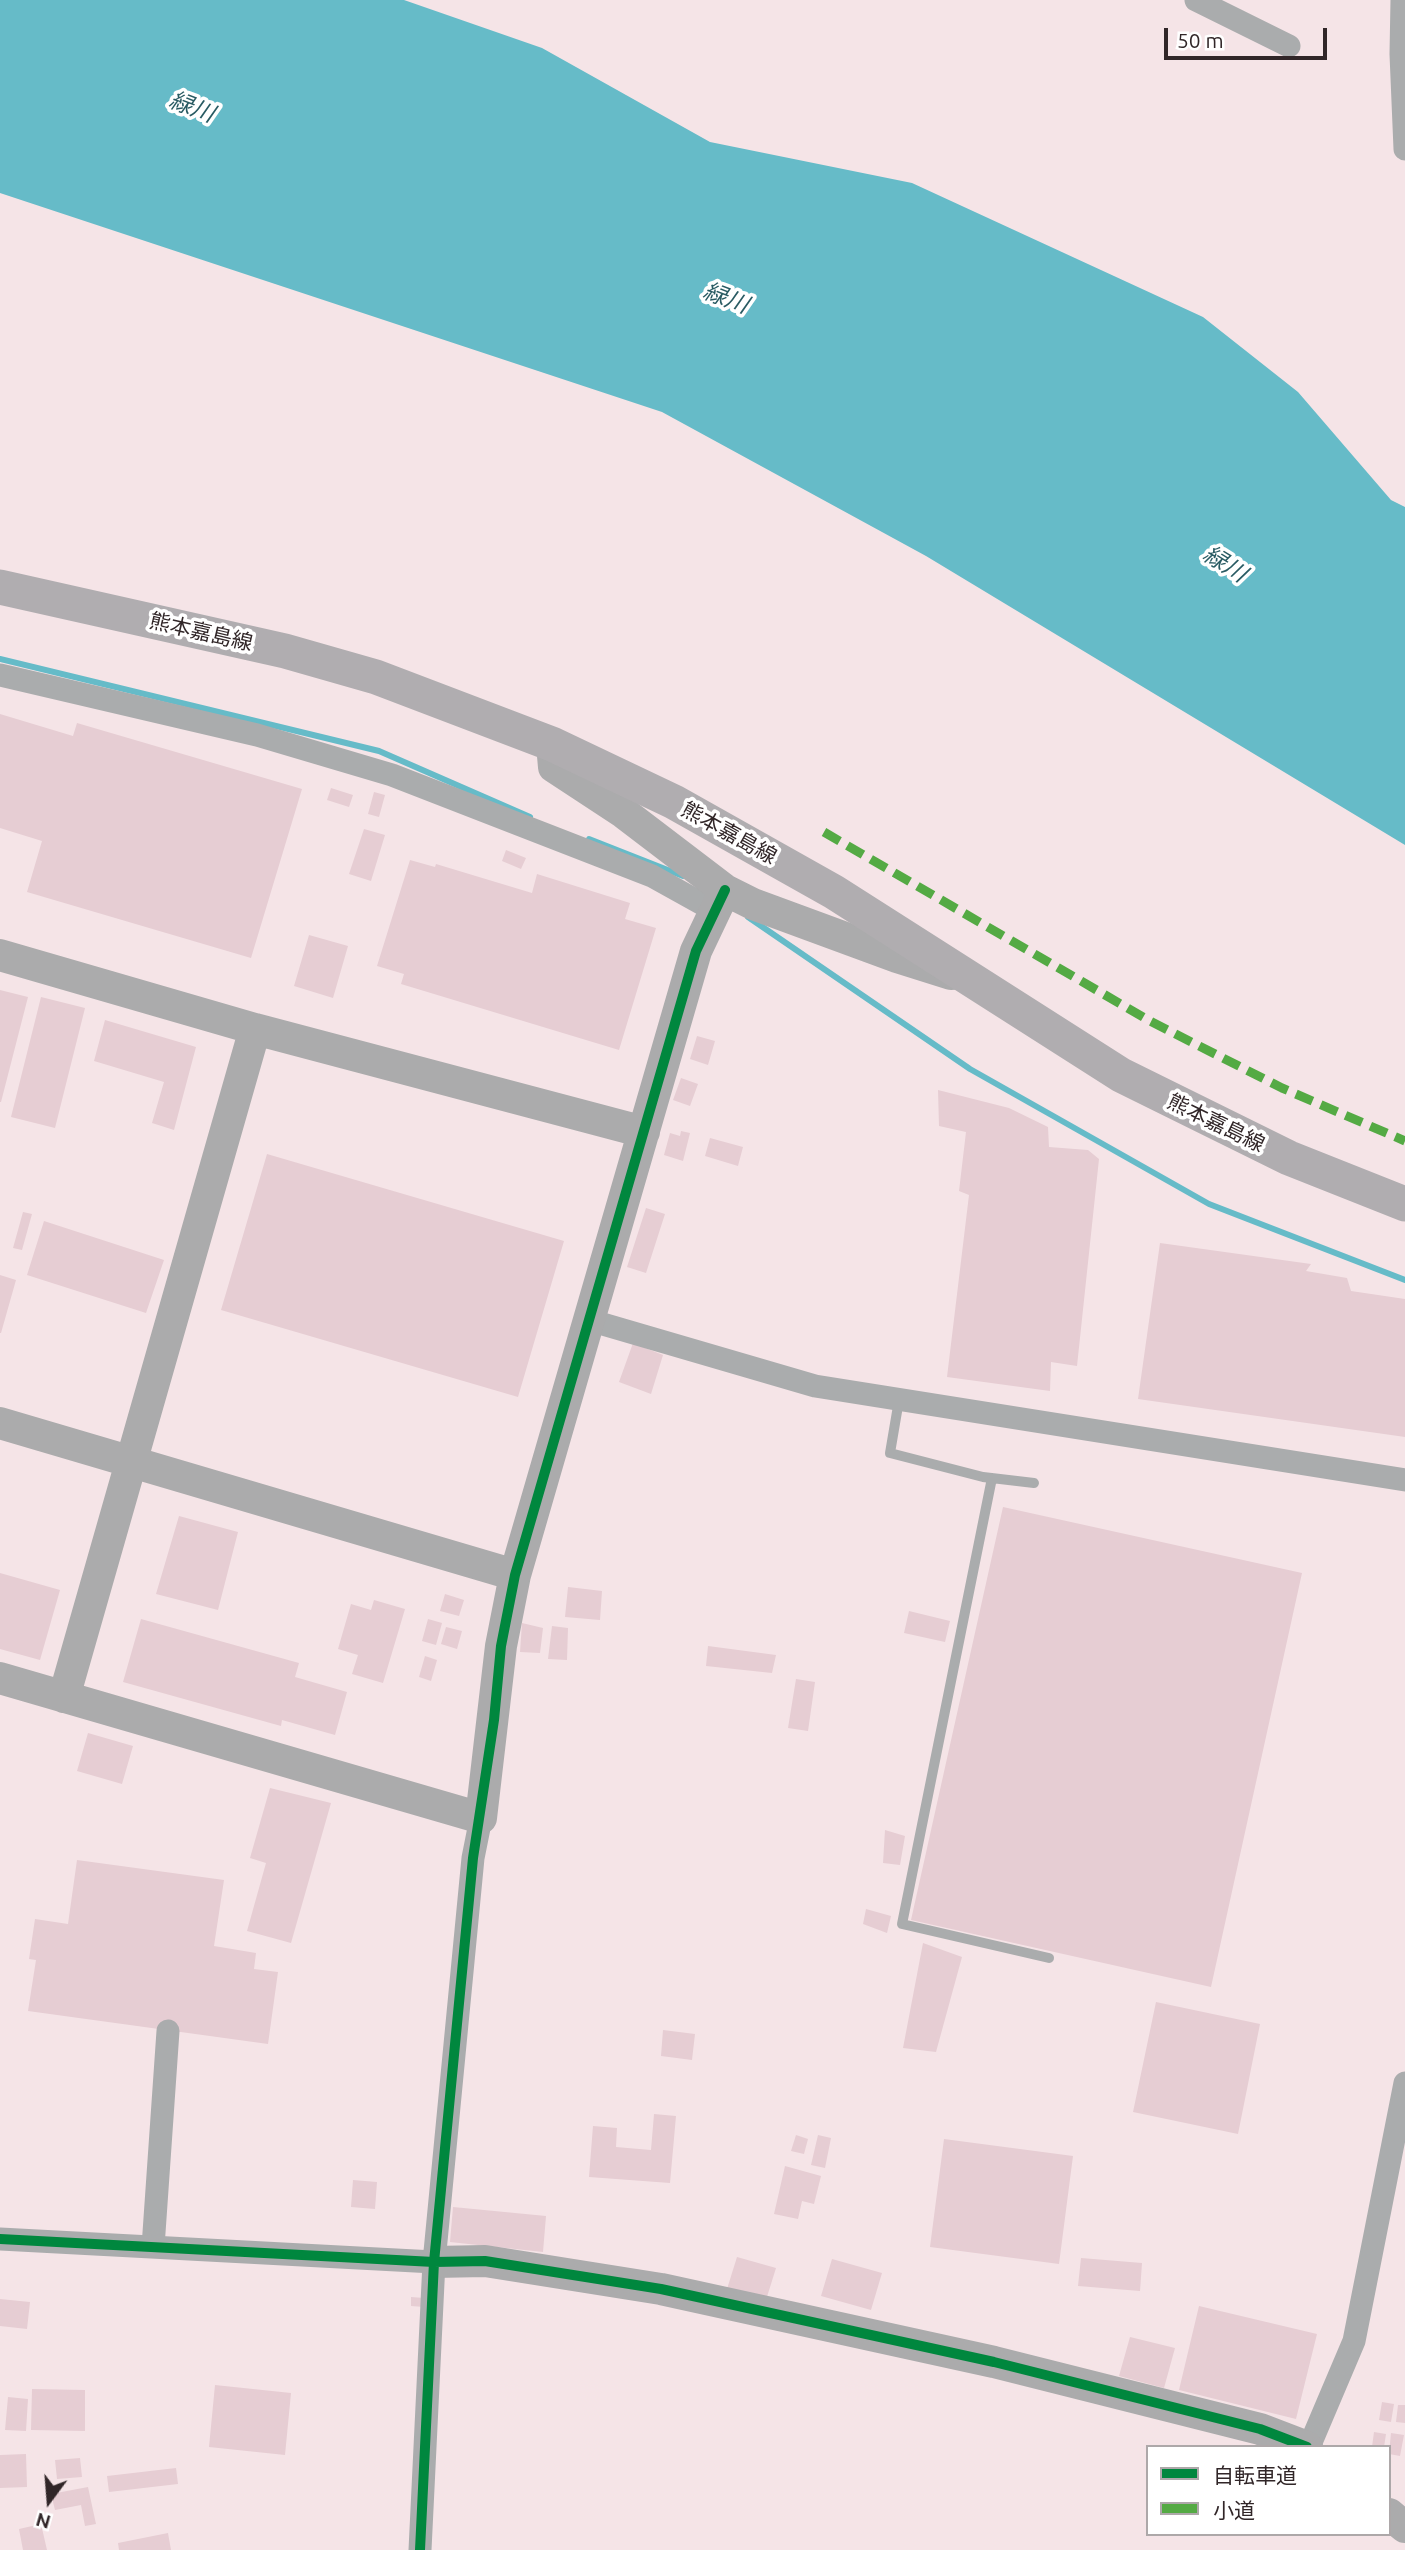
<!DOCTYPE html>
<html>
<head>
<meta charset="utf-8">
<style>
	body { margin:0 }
	#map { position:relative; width:1405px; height:2550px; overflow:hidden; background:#f5e4e7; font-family:Ubuntu,"Noto Sans JP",sans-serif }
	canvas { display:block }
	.legend { position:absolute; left:1146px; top:2445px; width:245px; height:91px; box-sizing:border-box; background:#fff; border:2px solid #ada8a9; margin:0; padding:9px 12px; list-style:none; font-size:21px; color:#312628 }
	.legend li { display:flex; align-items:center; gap:14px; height:35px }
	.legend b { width:35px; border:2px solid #ada8a9 }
	.north { position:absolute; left:14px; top:2466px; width:70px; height:70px; -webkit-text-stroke:5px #fff; paint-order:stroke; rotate:196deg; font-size:19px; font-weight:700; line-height:28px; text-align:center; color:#312628 }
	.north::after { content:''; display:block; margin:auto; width:24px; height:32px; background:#312628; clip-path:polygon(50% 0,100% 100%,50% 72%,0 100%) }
	.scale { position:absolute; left:1164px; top:28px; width:163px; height:32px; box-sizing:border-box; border:4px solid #312628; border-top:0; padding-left:9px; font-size:21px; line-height:24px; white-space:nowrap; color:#312628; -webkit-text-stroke:5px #fff; paint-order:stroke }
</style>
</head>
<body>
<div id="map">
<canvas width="1405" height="2550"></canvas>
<ul class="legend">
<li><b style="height:9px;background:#00873e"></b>自転車道</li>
<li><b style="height:9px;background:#54aa44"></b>小道</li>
</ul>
<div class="north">N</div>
<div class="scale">50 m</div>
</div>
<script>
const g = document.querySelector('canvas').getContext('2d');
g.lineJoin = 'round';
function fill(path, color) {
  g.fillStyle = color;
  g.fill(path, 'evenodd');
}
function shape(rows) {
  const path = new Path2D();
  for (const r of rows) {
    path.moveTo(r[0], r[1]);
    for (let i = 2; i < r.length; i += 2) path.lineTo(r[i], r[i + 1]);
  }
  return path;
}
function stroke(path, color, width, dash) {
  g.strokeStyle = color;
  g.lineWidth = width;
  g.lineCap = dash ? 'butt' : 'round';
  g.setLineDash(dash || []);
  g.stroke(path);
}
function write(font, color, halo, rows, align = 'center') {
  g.font = font + ' Ubuntu,"Noto Sans JP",sans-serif';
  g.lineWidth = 7;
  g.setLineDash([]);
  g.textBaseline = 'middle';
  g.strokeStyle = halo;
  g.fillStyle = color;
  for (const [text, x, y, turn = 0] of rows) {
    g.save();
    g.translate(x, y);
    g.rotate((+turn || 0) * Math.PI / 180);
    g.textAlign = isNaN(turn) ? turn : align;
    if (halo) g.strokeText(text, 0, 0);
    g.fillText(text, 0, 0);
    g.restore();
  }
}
fill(shape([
	[0,0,404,0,542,48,710,142,912,183,1203,317,1298,392,1391,500,1405,507,1405,845,926,556,662,412,0,193]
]), '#66bbc8');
stroke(shape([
	[0,659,379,751,530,817],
	[589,839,683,876],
	[748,917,970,1069,1209,1204,1405,1280]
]), '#66bbc8', 6);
fill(shape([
	[0,714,73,736,77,723,302,789,251,958,27,892,42,841,0,828],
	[331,788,353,795,349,807,327,800],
	[374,792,385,795,379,817,368,814],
	[364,829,385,835,371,881,349,874],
	[506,850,526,858,521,869,502,861],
	[410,860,435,867,436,864,532,893,537,874,630,903,625,919,656,928,619,1050,401,984,404,974,377,966],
	[309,935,348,946,333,998,294,986],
	[0,990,28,997,1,1102,0,1102],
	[41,997,85,1008,55,1128,11,1117],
	[105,1020,196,1047,174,1130,152,1123,164,1082,94,1061],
	[697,1036,715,1041,708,1065,690,1059],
	[681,1078,698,1084,690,1106,673,1100],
	[938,1090,1009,1108,1048,1127,1049,1147,1088,1150,1099,1159,1077,1366,1051,1362,1050,1391,947,1377,969,1195,959,1191,966,1132,939,1126],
	[681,1131,690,1133,683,1161,664,1155,670,1133,680,1136],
	[710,1138,743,1147,738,1166,705,1156],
	[267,1154,564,1241,518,1397,221,1310],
	[646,1208,665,1214,646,1273,627,1267],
	[23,1212,32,1214,22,1250,13,1248],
	[44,1221,164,1260,146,1313,27,1275],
	[1160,1243,1311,1264,1306,1271,1347,1278,1351,1291,1405,1299,1405,1437,1138,1399],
	[0,1275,16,1280,1,1333,0,1333],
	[633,1343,663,1355,651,1394,619,1382],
	[1003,1507,1302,1573,1211,1987,911,1920],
	[179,1516,238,1532,218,1610,156,1594],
	[0,1573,60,1590,40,1660,0,1649],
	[568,1587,602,1591,600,1620,565,1617],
	[445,1594,464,1600,459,1616,440,1611],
	[374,1600,405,1609,383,1683,352,1674,358,1655,338,1649,351,1604,371,1610],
	[909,1611,950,1621,945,1642,904,1633],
	[141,1619,299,1663,295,1677,347,1692,335,1735,282,1720,281,1726,123,1682],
	[428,1619,442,1623,436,1645,422,1641],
	[522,1623,543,1628,540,1653,520,1652],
	[552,1626,568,1628,567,1660,548,1659],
	[446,1627,462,1631,457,1649,441,1644],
	[708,1646,776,1655,772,1673,706,1666],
	[425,1656,437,1660,431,1681,419,1677],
	[796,1679,815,1682,808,1731,788,1728],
	[88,1733,133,1746,122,1784,77,1771],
	[270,1788,331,1803,291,1943,247,1931,266,1863,250,1858],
	[885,1830,905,1836,900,1865,883,1863],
	[77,1860,224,1880,214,1946,256,1953,254,1969,278,1972,268,2044,28,2011,36,1960,29,1959,35,1919,68,1924],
	[866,1909,891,1916,887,1933,863,1924],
	[923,1943,962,1957,936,2052,903,2048],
	[1156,2002,1260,2024,1238,2134,1133,2112],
	[663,2030,695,2034,692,2060,661,2056],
	[654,2114,676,2116,670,2183,589,2177,593,2126,617,2128,616,2147,651,2150],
	[796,2135,808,2139,804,2154,791,2151],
	[818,2135,831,2138,825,2168,811,2165],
	[944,2139,1073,2156,1059,2264,930,2247],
	[785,2166,821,2176,814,2204,802,2201,798,2219,774,2214],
	[353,2180,377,2182,375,2209,351,2207],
	[453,2207,546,2216,543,2252,450,2242],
	[737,2257,776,2268,766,2300,727,2289],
	[1081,2258,1142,2263,1140,2291,1078,2286],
	[832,2259,882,2273,871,2310,821,2296],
	[411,2297,424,2298,424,2307,411,2306],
	[0,2299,30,2302,27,2329,0,2326],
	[1199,2306,1317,2334,1296,2419,1179,2390],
	[1130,2337,1175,2348,1164,2388,1119,2376],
	[215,2385,291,2393,285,2455,209,2447],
	[32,2389,85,2390,85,2431,31,2430],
	[8,2397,28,2399,26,2431,5,2430],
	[1382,2402,1394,2404,1391,2422,1379,2420],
	[1398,2405,1405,2405,1405,2423,1396,2422],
	[1374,2432,1386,2434,1384,2447,1372,2447],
	[1391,2433,1404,2435,1400,2456,1389,2454],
	[26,2454,27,2487,0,2488,0,2455],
	[80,2458,82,2477,57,2479,55,2460],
	[176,2468,178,2484,109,2492,107,2476],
	[88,2487,96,2524,85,2526,81,2505,55,2510,51,2494],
	[41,2524,47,2550,23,2550,19,2529],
	[168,2533,171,2550,119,2550,118,2543]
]), '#e6cdd3');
stroke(shape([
	[899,1400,890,1453,983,1477,1034,1483],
	[992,1478,902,1924,1049,1958]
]), '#aaacad', 10);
stroke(shape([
	[1196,0,1289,46],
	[1402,0,1401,54,1405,149],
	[0,675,257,735,392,775,652,876,715,911],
	[589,1320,815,1386,1405,1480],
	[0,2239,434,2262],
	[153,2247,168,2031],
	[1309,2447,1354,2341,1405,2083],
	[420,2550,434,2262,473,1858,481,1818]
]), '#aaacad', 23);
stroke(shape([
	[552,744,554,767,624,813,725,890,753,904,897,957,951,974],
	[0,955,255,1029,644,1132],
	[0,1423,515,1575],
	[0,1678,481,1818,501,1646,515,1575,696,951,725,890],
	[64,1697,255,1029],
	[434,2262,485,2261,661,2289,994,2362,1260,2429,1307,2447],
	[1389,2514,1405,2527]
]), '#ababac', 32);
stroke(shape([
	[0,587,285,651,376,677,552,744,674,802,834,892,1121,1075,1289,1158,1405,1204]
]), '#b0adb0', 35);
stroke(shape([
	[824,832,1150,1021,1282,1088,1405,1141]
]), '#54aa44', 9, [18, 9]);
stroke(shape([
	[0,2239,434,2262,485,2261,661,2289,994,2362,1260,2429,1307,2447],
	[420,2550,434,2262,473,1858,494,1720,501,1646,515,1575,696,951,725,890]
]), '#00873e', 10);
write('21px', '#312628', '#fff', [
	["熊本嘉島線",201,632,13],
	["熊本嘉島線",729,833,29],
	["熊本嘉島線",1216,1123,26]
]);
write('italic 23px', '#295b63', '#fff', [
	["緑川",192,107,21],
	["緑川",726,298,21],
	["緑川",1225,564,32]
]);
</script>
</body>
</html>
